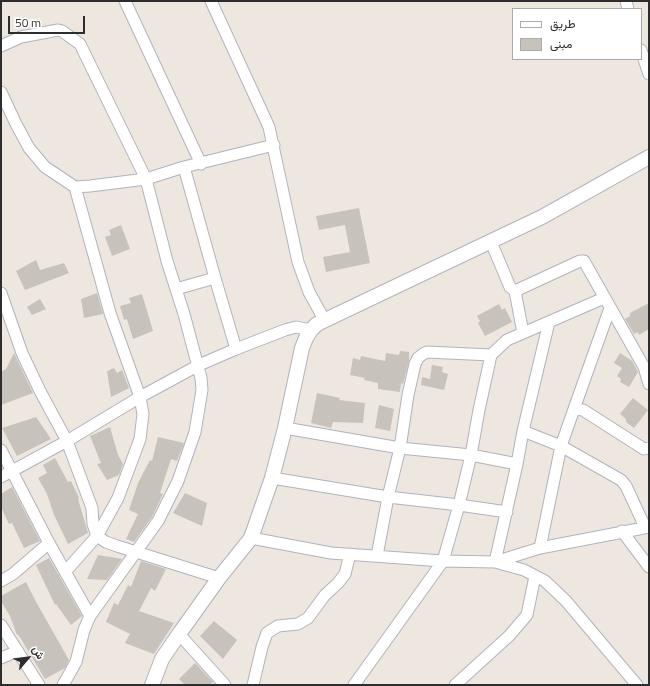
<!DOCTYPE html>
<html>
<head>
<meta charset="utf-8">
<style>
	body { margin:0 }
	#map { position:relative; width:650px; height:686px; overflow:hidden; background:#eee7e0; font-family:"Titillium Web",Vazirmatn,sans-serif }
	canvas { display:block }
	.frame { position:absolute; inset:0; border:2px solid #2d2d2d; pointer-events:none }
	.legend { position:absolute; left:512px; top:8px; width:130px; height:52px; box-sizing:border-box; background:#fff; border:1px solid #ababab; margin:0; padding:5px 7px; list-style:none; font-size:12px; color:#2d2d2d }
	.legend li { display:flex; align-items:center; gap:8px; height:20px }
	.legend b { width:20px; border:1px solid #ababab }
	.north { position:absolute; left:8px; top:638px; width:40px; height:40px; -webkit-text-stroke:3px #fff; paint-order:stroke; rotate:62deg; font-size:11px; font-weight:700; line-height:16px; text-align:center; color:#2d2d2d }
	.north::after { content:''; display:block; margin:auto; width:14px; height:18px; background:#2d2d2d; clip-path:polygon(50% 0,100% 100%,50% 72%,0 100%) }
	.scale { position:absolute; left:8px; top:16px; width:77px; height:18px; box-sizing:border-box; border:2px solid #2d2d2d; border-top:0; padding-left:5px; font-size:12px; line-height:14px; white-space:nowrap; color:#2d2d2d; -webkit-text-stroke:3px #fff; paint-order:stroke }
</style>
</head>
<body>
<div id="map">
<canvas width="650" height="686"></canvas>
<div class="frame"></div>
<ul class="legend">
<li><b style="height:5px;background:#fff"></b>طريق</li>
<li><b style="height:11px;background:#c7c2bb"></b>مبنى</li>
</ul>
<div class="north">ش</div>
<div class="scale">50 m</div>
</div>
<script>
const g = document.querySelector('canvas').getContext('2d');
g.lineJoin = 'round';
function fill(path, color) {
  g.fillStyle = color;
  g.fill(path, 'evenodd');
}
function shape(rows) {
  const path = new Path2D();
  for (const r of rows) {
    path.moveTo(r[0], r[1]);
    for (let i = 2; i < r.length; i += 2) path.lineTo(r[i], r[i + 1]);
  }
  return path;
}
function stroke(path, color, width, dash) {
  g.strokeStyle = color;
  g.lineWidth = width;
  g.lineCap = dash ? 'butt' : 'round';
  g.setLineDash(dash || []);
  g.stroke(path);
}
fill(shape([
	[359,208,370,263,326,272,323,257,350,252,345,225,319,230,316,216],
	[121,225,130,249,112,256,105,237,111,235,109,230],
	[36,260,40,270,64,263,69,273,25,290,16,271],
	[97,293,103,314,84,318,81,299],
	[142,294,153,331,133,339,127,319,124,320,120,306,131,303,129,298],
	[40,299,46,309,32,315,27,307],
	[649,303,649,329,639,335,638,332,634,334,625,319,630,316,630,313],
	[499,304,502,310,505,308,512,322,485,336,478,323,480,321,477,316],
	[400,351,409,352,409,361,403,384,401,383,400,392,378,389,378,383,364,380,365,378,350,375,353,358,360,360,361,356,385,361,386,353,399,355],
	[14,353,33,393,1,405,1,372,6,369],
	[620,353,632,361,638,372,629,387,620,382,621,379,617,376,622,368,614,363],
	[432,365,443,367,442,372,448,374,444,390,421,385,422,377,430,379],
	[114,368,117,373,122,370,129,388,111,397,107,371],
	[317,393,340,398,339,400,365,403,363,423,333,422,331,428,311,423],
	[633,398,648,410,634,428,626,422,626,419,620,414],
	[379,405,394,409,390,431,375,428],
	[36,417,51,439,17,456,2,428],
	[110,427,118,455,123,464,119,475,107,480,97,464,101,463,90,436],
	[158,437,184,443,177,461,171,459,160,493,163,494,152,517,134,542,126,539,138,514,129,510,138,483,150,460,152,461],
	[55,458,68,482,71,481,79,498,78,499,88,533,68,544,54,515,47,494,38,478,47,473,43,465],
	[12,487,40,541,24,548,12,523,9,524,1,507,1,494],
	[185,493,207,503,202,526,173,513],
	[98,555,122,559,107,580,87,579],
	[49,558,82,616,71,625,56,604,55,605,36,565],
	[141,561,166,569,155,591,151,588,139,611,174,623,154,654,125,643,130,634,106,622,114,603,118,605,128,585,131,587],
	[26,582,35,600,69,660,65,668,45,679,18,634,17,635,10,616,1,601,1,596],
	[214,621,237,640,223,659,200,636],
	[195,663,213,682,210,685,185,685,179,679]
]), '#c7c2bb');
const minor = shape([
	[125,1,201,164],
	[211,1,269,127,298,262,309,292,325,321],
	[626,1,628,9],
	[1,46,21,37,58,30,62,31,80,44,146,179,167,261,184,314,201,378,202,390,195,432,178,481,158,521,90,616,84,630,76,662,63,685],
	[641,50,649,74],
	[1,92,16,124,29,148,45,167,75,187,90,186,146,179,184,167,274,145],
	[184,167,215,278,236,349],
	[491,242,510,287,515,291,580,261,584,261,644,367,649,384],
	[176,289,215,278],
	[515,291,523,333],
	[1,293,22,353,40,391,67,441,92,508,93,524,97,536,106,542,117,546,219,578],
	[549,322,523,431,517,464,495,562,540,548,649,527],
	[574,409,610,308],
	[285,428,400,448,471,455,517,464],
	[523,431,561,446,621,480,626,486,645,527],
	[1,450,49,543,90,616],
	[1,477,67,441,140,397,199,365,236,349,285,330,296,327,311,330],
	[272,478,388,497,400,448,408,395,415,364,418,358,423,354,427,352,491,355],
	[622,531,649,567],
	[251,538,331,553,443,561,495,562,524,570,545,581,566,601,637,685],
	[540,548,561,446,574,409,583,410,644,449,649,448],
	[377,556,388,497,459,505,507,512],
	[65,572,97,536,118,498,140,439,143,414,140,397,110,313,75,187],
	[1,581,13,574,49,543],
	[1,625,39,685],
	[179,634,225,685],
	[1,658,18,651],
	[253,685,262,647,267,633,278,626,298,624,308,618,325,595,338,583,345,574,350,554],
	[354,685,443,561,459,505,471,455,479,410,491,355,507,340,604,298],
	[455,685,509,636,527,615,535,576]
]);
const tertiary = shape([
	[152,685,162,659,179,634,219,578,251,538,272,478,285,428,302,348,306,338,311,330,317,324,403,283,542,217,649,157]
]);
stroke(minor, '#b0b3bd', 13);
stroke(tertiary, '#b0b3bd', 16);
stroke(minor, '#fff', 11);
stroke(tertiary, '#fff', 14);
</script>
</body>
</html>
